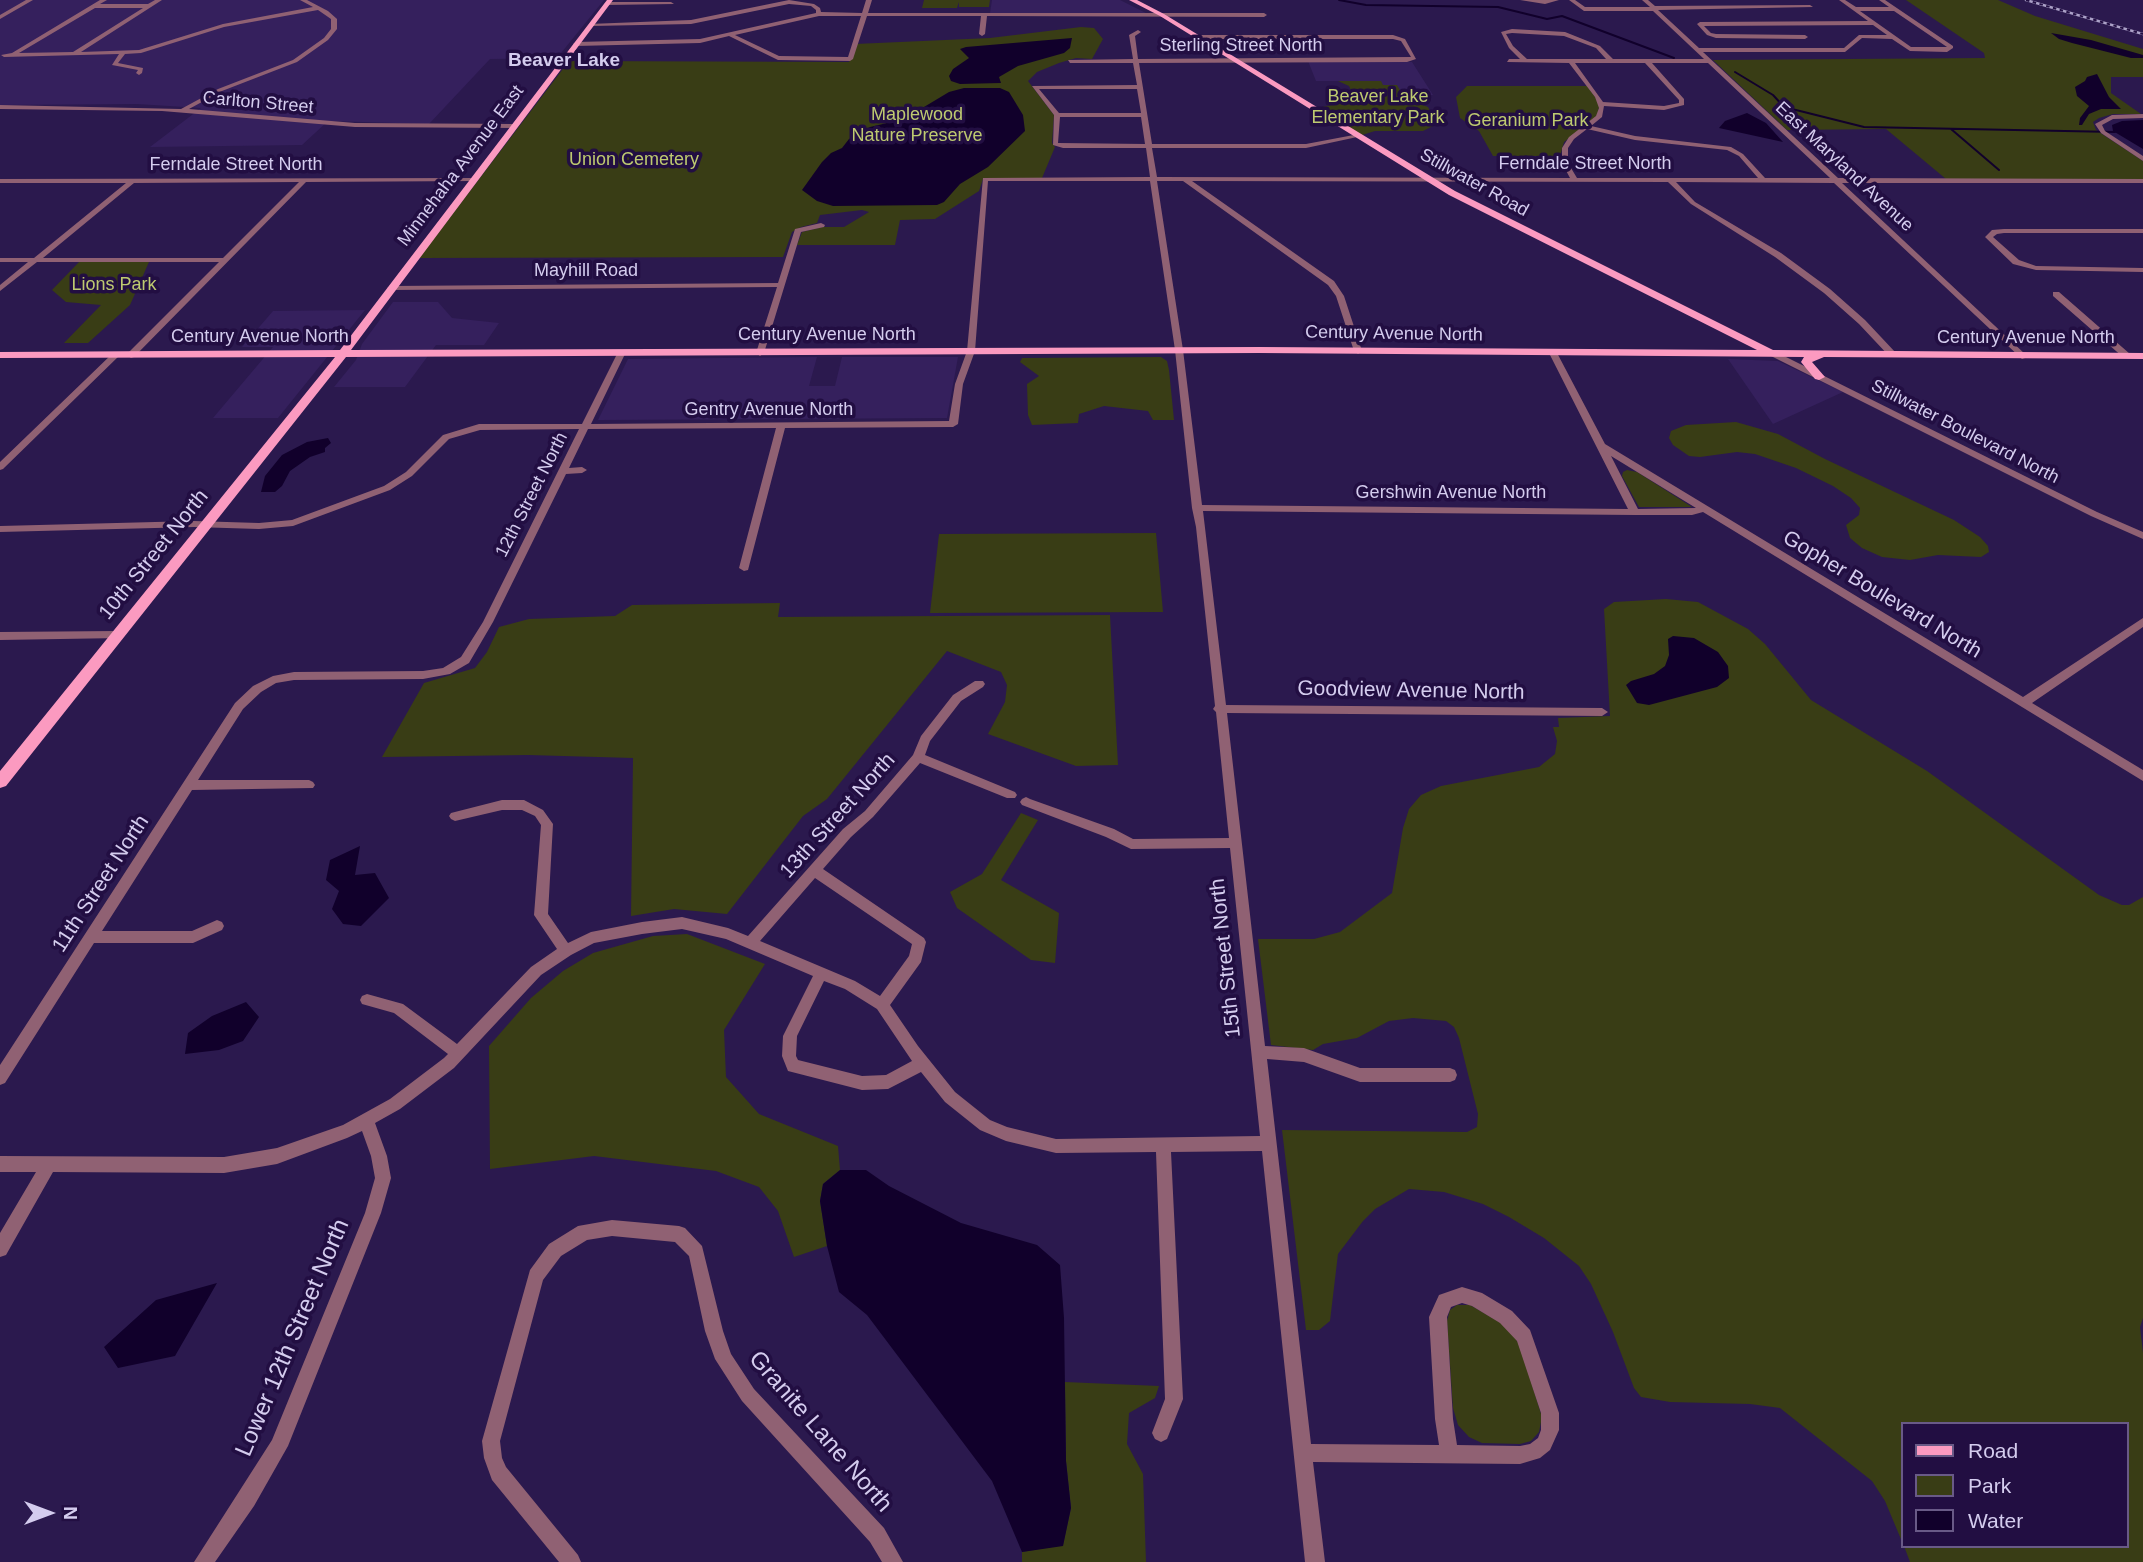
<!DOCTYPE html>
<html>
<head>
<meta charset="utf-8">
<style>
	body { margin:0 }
	#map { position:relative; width:2143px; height:1562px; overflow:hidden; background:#2b194e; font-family:Helvetica,sans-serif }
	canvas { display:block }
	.legend { position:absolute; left:1901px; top:1422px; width:228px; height:126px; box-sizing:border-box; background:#220e42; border:2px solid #695a87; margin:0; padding:9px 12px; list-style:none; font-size:21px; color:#d4ccee }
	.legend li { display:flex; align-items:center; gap:14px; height:35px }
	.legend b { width:35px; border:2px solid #695a87 }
	.north { position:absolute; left:14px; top:1478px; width:70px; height:70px; -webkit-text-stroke:5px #220e42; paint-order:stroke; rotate:90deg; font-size:19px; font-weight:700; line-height:28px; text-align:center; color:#d4ccee }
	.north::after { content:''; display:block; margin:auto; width:24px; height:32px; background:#d4ccee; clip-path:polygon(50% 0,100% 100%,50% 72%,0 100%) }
</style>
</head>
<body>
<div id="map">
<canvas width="2143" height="1562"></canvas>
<ul class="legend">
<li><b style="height:9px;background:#fb9ac0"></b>Road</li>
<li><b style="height:19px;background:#393d15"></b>Park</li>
<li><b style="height:19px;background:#11002b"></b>Water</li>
</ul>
<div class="north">N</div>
</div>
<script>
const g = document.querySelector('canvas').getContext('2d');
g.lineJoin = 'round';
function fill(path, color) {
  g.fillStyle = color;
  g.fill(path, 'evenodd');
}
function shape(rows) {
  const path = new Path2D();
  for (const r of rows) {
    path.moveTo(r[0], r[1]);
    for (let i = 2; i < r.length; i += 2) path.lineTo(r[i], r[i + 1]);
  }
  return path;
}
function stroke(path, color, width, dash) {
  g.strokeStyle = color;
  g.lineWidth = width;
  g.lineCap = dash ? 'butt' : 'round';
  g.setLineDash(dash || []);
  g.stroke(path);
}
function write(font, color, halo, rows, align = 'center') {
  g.font = font + ' Helvetica,sans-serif';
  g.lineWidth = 7;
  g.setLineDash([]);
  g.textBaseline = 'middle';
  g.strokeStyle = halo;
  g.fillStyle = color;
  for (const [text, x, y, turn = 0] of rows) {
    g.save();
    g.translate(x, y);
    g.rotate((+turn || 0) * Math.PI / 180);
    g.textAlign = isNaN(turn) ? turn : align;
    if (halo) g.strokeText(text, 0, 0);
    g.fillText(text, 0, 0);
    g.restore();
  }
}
fill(shape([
	[0,0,604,0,557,58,490,59,429,124,328,121,302,145,150,147,201,108,137,104,0,105],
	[992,0,1120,0,1146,13,990,13],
	[1308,61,1412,62,1433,95,1358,95,1352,86,1343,81,1316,81],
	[393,302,438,302,452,318,499,323,484,345,436,345,405,387,334,387,356,360,362,344],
	[365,310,278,418,213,418,273,347,242,347,273,311],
	[817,357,809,386,835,386,842,357,958,357,947,418,598,420,628,359],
	[1728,359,1778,361,1843,392,1773,424]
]), '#35205d');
fill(shape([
	[924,0,990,0,989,7,959,7,959,2,957,8,922,8],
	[1906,0,1998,0,2035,16,2143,49,2143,77,2111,77,2111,93,2141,114,2113,114,2099,118,2093,122,2096,130,2143,161,2143,179,1946,179,1886,129,1787,130,1713,60,1985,58,1984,53],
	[1081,27,1094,28,1103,39,1092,59,1076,58,1059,63,1037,72,1028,81,1054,115,1052,143,1055,147,1042,178,983,179,979,191,935,219,900,220,895,245,797,245,802,232,823,227,844,227,869,212,862,210,820,215,817,223,801,227,792,232,783,257,419,258,569,61,849,62,855,44,990,38],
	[1338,81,1381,81,1383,85,1397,85,1404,97,1428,107,1437,124,1423,131,1375,131,1359,136,1314,109,1355,99,1349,86],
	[1467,86,1587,86,1600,103,1597,116,1564,142,1560,156,1493,156,1479,131,1460,118,1456,97],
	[80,261,149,262,130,305,88,343,64,343,101,305,66,302,52,290],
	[1161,357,1167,361,1169,370,1174,420,1153,420,1148,411,1104,406,1079,414,1078,423,1032,425,1028,415,1027,384,1039,376,1020,362,1022,358],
	[1736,422,1778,434,1825,459,1954,520,1980,537,1988,546,1989,552,1981,557,1938,555,1910,560,1882,557,1862,548,1850,538,1846,525,1859,515,1860,508,1851,498,1833,486,1796,468,1755,454,1737,452,1700,457,1689,456,1673,445,1669,438,1671,431,1686,425],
	[1627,470,1637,472,1692,507,1639,507,1622,476,1623,472],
	[1156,533,1163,612,930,613,939,534],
	[1666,599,1698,602,1748,629,1765,644,1811,700,1927,771,2099,895,2122,905,2129,905,2143,897,2143,1318,2140,1327,2143,1353,2143,1562,1910,1562,1904,1546,2127,1546,2127,1424,1903,1424,1903,1544,1885,1501,1872,1481,1780,1408,1750,1404,1670,1402,1641,1397,1634,1388,1613,1332,1591,1284,1579,1266,1544,1238,1509,1217,1483,1204,1444,1192,1409,1189,1375,1209,1363,1221,1338,1254,1330,1321,1319,1330,1306,1330,1282,1130,1467,1132,1477,1127,1478,1114,1459,1038,1454,1027,1446,1021,1413,1018,1389,1021,1357,1038,1323,1044,1313,1050,1271,1045,1258,939,1314,939,1340,932,1392,893,1403,828,1409,809,1421,795,1441,786,1539,767,1555,754,1557,741,1553,727,1559,727,1558,718,1610,716,1604,609,1614,602],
	[780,603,778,617,1110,615,1118,765,1076,766,988,734,1005,702,1007,685,1001,672,947,651,827,799,803,816,727,914,674,909,631,916,633,758,528,755,382,757,424,683,475,668,487,652,499,627,529,619,615,616,632,605],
	[1021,813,1038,820,1001,880,1059,913,1055,963,1031,960,957,908,950,892,982,874],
	[687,934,765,964,724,1030,726,1077,759,1114,838,1146,840,1170,823,1184,820,1201,827,1246,794,1257,778,1211,759,1187,716,1171,594,1156,490,1169,489,1046,531,998,563,971,593,953,653,936],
	[1457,1305,1470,1305,1501,1323,1511,1331,1520,1346,1542,1417,1539,1432,1531,1441,1520,1444,1482,1443,1469,1437,1458,1425,1453,1408,1447,1321,1450,1310],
	[1065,1382,1159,1386,1155,1398,1129,1413,1127,1444,1143,1474,1146,1562,1022,1562,1022,1552,1063,1545,1071,1508,1066,1461]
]), '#393d15');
fill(shape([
	[2051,33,2091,40,2143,55,2143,58,2131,58,2072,43,2059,39],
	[1072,38,1070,48,1064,53,1018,66,999,77,1001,83,960,84,951,81,949,76,953,69,969,58,960,49,966,47],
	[2097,74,2109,97,2121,109,2101,109,2089,114,2082,125,2079,125,2080,118,2089,106,2077,96,2075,87,2085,81,2087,77],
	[964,88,1000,88,1009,92,1023,115,1025,131,988,167,960,184,944,202,937,205,833,206,817,201,802,190,822,162,831,153,842,148,849,139,870,127,904,119,949,92],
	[1747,113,1766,123,1783,142,1719,128,1725,121],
	[2143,120,2143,149,2113,131,2112,125,2122,121],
	[328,438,331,443,325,448,325,452,310,457,290,471,282,486,275,492,261,492,265,476,282,455,307,442],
	[1673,636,1694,638,1718,652,1728,666,1729,678,1717,687,1649,705,1637,703,1626,685,1631,681,1654,674,1665,666,1669,655,1668,639],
	[360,846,355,875,375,873,389,898,361,926,343,924,332,909,339,891,326,880,330,860],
	[246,1002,259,1017,243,1041,219,1050,185,1054,188,1033,212,1016],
	[840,1170,866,1170,889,1186,961,1223,1037,1245,1060,1265,1064,1318,1066,1461,1071,1508,1063,1546,1022,1552,992,1481,867,1315,839,1292,827,1246,820,1201,823,1184],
	[217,1283,175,1356,118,1368,104,1347,156,1300]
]), '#11002b');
stroke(shape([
	[1339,0,1366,5,1498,7,1547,19,1562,16,1674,58],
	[1735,72,1773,95,1784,107,1864,127,2115,132],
	[1951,129,1999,170]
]), '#11002b', 2);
fill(shape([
	[26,0,33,0,0,19,0,15,26,0],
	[100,0,107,0,100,4,148,4,155,0,162,0,81,52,139,50,223,24,313,7,300,0,307,0,328,11,337,19,337,29,328,40,297,62,222,91,189,109,355,123,513,124,516,126,513,128,355,127,162,111,0,109,0,105,181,109,218,89,293,60,324,38,331,29,331,19,318,10,224,27,141,53,125,54,118,63,143,68,142,73,139,75,136,73,138,70,112,65,119,54,4,57,1,55,12,53,100,0],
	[95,8,143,8,73,52,19,53,95,8],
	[789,0,814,4,820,8,821,12,862,13,866,0,872,0,868,13,1264,13,1267,15,1264,17,987,16,985,34,982,36,979,34,981,16,867,16,853,59,850,61,778,60,729,36,700,43,576,46,573,44,576,42,700,39,816,13,816,10,811,6,789,4,691,24,592,26,589,24,691,20,789,0],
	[819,16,861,16,848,57,779,56,735,35,819,16],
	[1520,0,1559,0,1545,4,1520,0],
	[1569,0,1575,0,1585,7,1650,7,1642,0,1648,0,1655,6,1810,5,1813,7,1658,10,1699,48,1844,48,1859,35,1887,35,1873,25,1704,26,1711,33,1716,34,1805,35,1808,37,1805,39,1716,38,1707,35,1697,24,1700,22,1868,21,1839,0,1845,0,1856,7,1889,7,1879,0,1885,0,1953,46,1953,48,1947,52,1910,51,1892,39,1862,38,1845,52,1703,52,1838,178,2143,179,2143,183,1842,183,2025,354,2025,358,2022,359,1834,183,1676,182,1695,202,1781,253,1830,289,1865,320,1896,353,1896,357,1890,357,1859,324,1824,293,1775,257,1691,204,1668,182,1192,181,1334,281,1344,296,1362,351,1358,354,1354,351,1336,296,1328,285,1183,181,1157,181,1183,350,1202,505,1628,509,1549,353,1556,351,1605,444,2023,697,2143,618,2143,627,2032,703,2143,770,2143,781,1703,512,1692,515,1635,515,1203,511,1226,705,1602,708,1608,712,1602,716,1227,713,1265,1046,1304,1048,1360,1068,1450,1068,1455,1070,1457,1075,1455,1080,1450,1082,1360,1082,1304,1062,1267,1059,1311,1444,1439,1445,1435,1419,1429,1317,1439,1295,1462,1287,1482,1293,1512,1311,1530,1330,1559,1413,1559,1430,1550,1450,1540,1458,1520,1464,1313,1462,1325,1562,1305,1562,1262,1151,1171,1152,1183,1399,1167,1439,1161,1442,1155,1439,1152,1433,1165,1399,1156,1152,1056,1153,1006,1141,980,1130,945,1102,921,1072,888,1089,862,1090,788,1071,782,1056,783,1036,813,976,726,939,682,929,642,934,594,943,571,955,541,975,454,1068,400,1109,375,1123,387,1156,391,1178,381,1213,288,1446,254,1506,215,1562,194,1562,272,1440,365,1213,375,1178,371,1156,362,1131,347,1138,277,1164,224,1173,53,1172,6,1255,0,1257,0,1233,36,1172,0,1172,0,1156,224,1157,277,1148,343,1125,390,1099,444,1058,448,1054,394,1013,362,1004,360,1000,362,996,367,994,403,1004,457,1044,531,967,557,949,534,915,541,825,535,816,522,810,502,810,455,821,451,819,449,816,451,813,502,800,524,800,543,810,553,824,548,914,568,943,591,932,642,922,682,917,728,928,748,936,843,829,865,811,913,755,921,736,953,695,975,681,983,681,985,684,983,687,961,701,930,741,925,755,1015,792,1017,795,1015,798,1007,798,920,763,873,817,851,837,823,869,924,938,926,942,921,962,890,1005,918,1046,955,1092,990,1120,1007,1127,1056,1139,1260,1136,1230,848,1131,849,1106,837,1022,805,1020,802,1022,799,1026,797,1030,799,1114,829,1133,839,1229,838,1216,712,1213,709,1215,706,1196,527,1192,508,1175,350,1150,181,988,181,975,351,963,384,958,424,953,427,785,428,748,570,744,571,739,568,776,428,588,429,569,468,582,467,587,470,582,473,566,474,493,622,469,663,450,674,423,679,294,680,276,683,261,692,243,709,198,780,309,780,313,782,315,785,313,788,192,790,102,931,192,931,217,920,222,922,224,926,222,930,193,943,94,943,5,1083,0,1085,0,1065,235,703,253,686,273,676,294,672,423,671,443,668,461,657,483,622,579,429,480,430,449,439,412,476,390,490,293,526,259,529,194,527,0,532,0,526,194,521,259,523,292,520,384,486,406,472,443,435,479,424,582,424,617,354,621,351,625,354,591,424,949,421,955,384,967,351,983,178,1150,177,1146,148,1063,148,1053,145,1054,115,1032,86,1137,85,1133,63,1070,63,1068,60,1133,59,1129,35,1138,30,1141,32,1135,36,1138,59,1411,57,1401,41,1393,39,1197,39,1194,37,1197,35,1393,35,1405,39,1416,59,1407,62,1139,63,1152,144,1306,144,1359,134,1362,136,1306,148,1152,148,1157,177,1570,178,1562,163,1562,148,1569,137,1596,116,1599,108,1595,97,1569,63,1507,62,1509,59,1520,59,1509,48,1501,32,1512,29,1565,32,1600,46,1613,59,1704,59,1653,11,1584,11,1569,0],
	[1860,11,1894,11,1947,47,1911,47,1860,11],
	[1512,33,1564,36,1596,48,1606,59,1527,59,1513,46,1506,34,1512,33],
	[1575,63,1645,63,1679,100,1679,103,1664,106,1603,102,1575,63],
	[1652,63,1708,63,1830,178,1765,178,1743,154,1731,147,1635,136,1591,126,1602,117,1604,106,1664,110,1684,105,1684,99,1652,63],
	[1039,89,1137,89,1141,113,1059,113,1039,89],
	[1060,117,1141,117,1145,144,1058,143,1060,117],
	[1587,129,1635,140,1727,150,1739,156,1758,178,1577,178,1568,163,1568,148,1574,139,1587,129],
	[1611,456,1696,508,1638,509,1611,456],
	[815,878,912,944,909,956,880,996,855,981,760,941,815,878],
	[824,981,845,989,877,1009,912,1061,886,1075,862,1076,798,1060,796,1056,797,1036,824,981],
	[1462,1303,1472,1306,1500,1323,1517,1341,1541,1413,1541,1430,1538,1438,1530,1444,1520,1446,1457,1445,1453,1419,1447,1317,1451,1307,1462,1303],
	[607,2,671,2,674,4,605,5,607,2],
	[2143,114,2143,118,2113,119,2102,125,2105,131,2143,156,2143,161,2101,133,2095,124,2112,115,2143,114],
	[473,178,476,180,475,181,306,182,134,357,131,358,127,355,128,353,219,262,37,262,0,291,0,285,28,262,0,262,0,258,34,258,126,183,0,183,0,179,473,178],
	[299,182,223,258,43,258,134,183,299,182],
	[821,223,825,225,824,227,801,232,764,353,760,356,756,353,777,287,391,290,387,288,391,286,778,283,795,229,821,223],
	[2004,229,2143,229,2143,233,2004,233,1997,234,1993,237,2019,260,2036,266,2143,268,2143,272,2036,270,2013,264,1985,237,1992,230,2004,229],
	[2053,292,2059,292,2130,354,2130,358,2124,358,2053,296,2053,292],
	[1774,351,2097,512,2143,532,2143,539,2091,516,1771,356,1770,354,1774,351],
	[113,353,120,355,3,469,0,470,0,462,113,353],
	[117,631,122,635,121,638,0,640,0,632,117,631],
	[612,1220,679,1226,685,1228,702,1246,723,1331,731,1354,754,1389,884,1528,903,1562,882,1562,870,1542,742,1401,715,1359,705,1331,689,1256,675,1242,612,1236,587,1240,561,1256,543,1280,500,1441,502,1458,506,1467,578,1555,581,1562,559,1562,492,1480,484,1458,482,1441,530,1270,549,1244,578,1226,612,1220]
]), '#906173');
fill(shape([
	[607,0,613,0,351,350,1259,347,1757,350,1449,195,1160,16,1129,0,1137,0,1164,14,1455,191,1773,350,2143,353,2143,359,1824,357,1812,362,1825,377,1819,380,1815,379,1801,362,1804,357,1259,353,346,357,6,786,0,788,0,771,335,357,0,358,0,352,340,350,607,0]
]), '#fb9ac0');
const rail = shape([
	[2026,0,2143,34]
]);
stroke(rail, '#aba1c7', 2.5);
stroke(rail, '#220e42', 2, [3.5]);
write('18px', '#d4ccee', '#220e42', [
	["Sterling Street North",1241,46],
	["Carlton Street",258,103,5],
	["Ferndale Street North",1585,164],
	["Ferndale Street North",236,165],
	["Minnehaha Avenue East",461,166,-53],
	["East Maryland Avenue",1844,167,43],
	["Stillwater Road",1474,183,29],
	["Mayhill Road",586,271],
	["Century Avenue North",1394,334,1],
	["Century Avenue North",827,335],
	["Century Avenue North",260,337],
	["Century Avenue North",2026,338],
	["Gentry Avenue North",769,410],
	["Stillwater Boulevard North",1965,432,27],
	["Gershwin Avenue North",1451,493],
	["12th Street North",532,495,-63]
]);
write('18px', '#beca70', '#220e42', [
	["Beaver Lake",1378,97],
	["Elementary Park",1378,118],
	["Maplewood",917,115],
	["Nature Preserve",917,136],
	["Geranium Park",1528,121],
	["Union Cemetery",634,160],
	["Lions Park",114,285]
]);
write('bold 19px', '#d4ccee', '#220e42', [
	["Beaver Lake",564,61]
]);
write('21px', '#d4ccee', '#220e42', [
	["10th Street North",154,555,-51],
	["Gopher Boulevard North",1882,595,31],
	["Goodview Avenue North",1411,691,1],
	["13th Street North",838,816,-48],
	["11th Street North",101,884,-57],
	["15th Street North",1226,958,-96]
]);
write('24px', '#d4ccee', '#220e42', [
	["Lower 12th Street North",293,1338,-67],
	["Granite Lane North",820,1432,49]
]);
</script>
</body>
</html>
